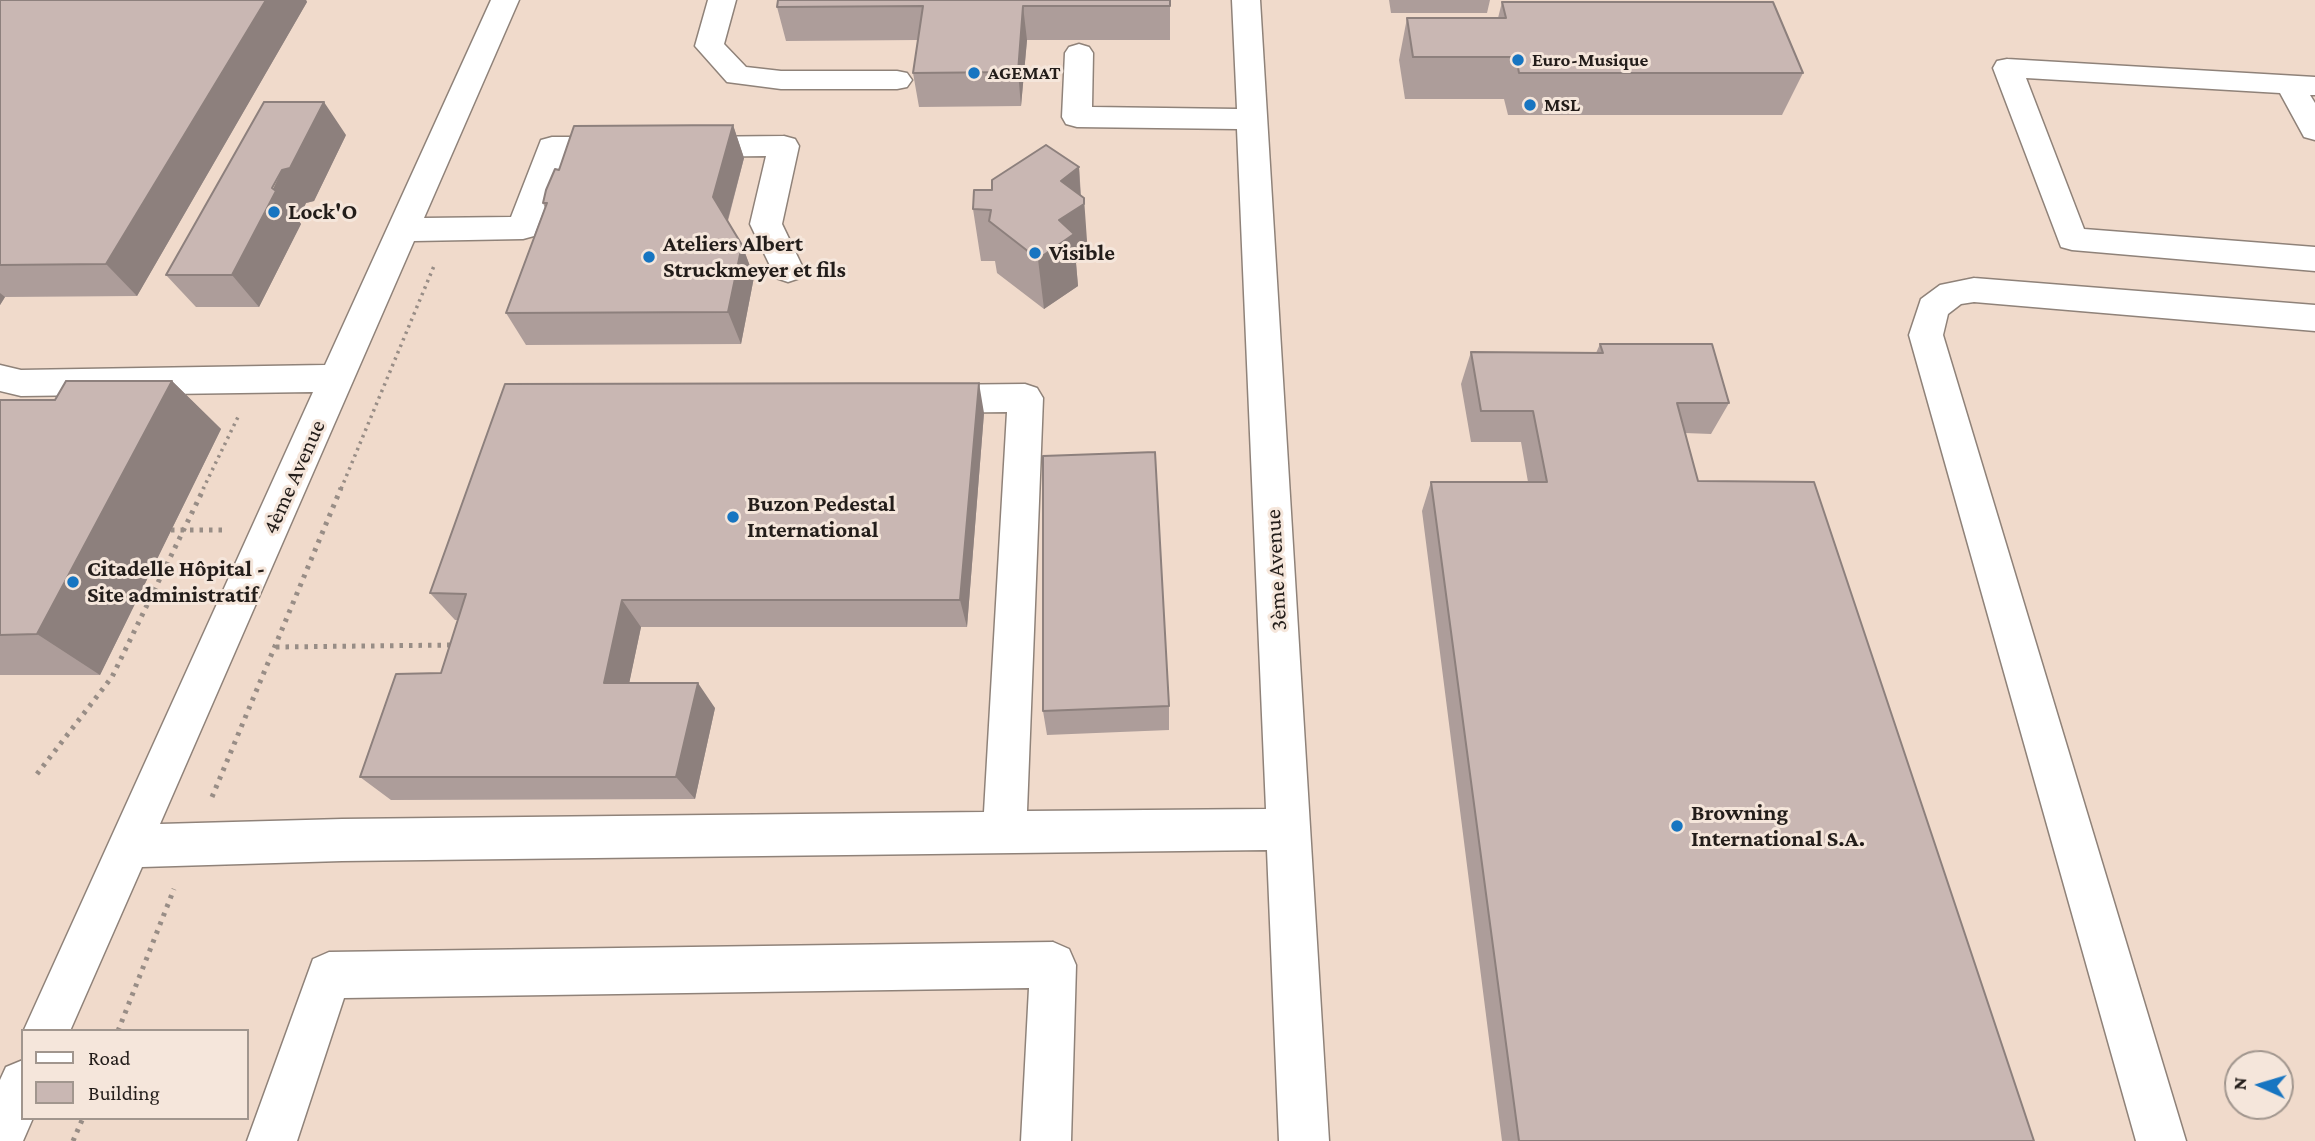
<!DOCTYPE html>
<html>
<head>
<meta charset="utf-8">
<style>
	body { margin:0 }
	#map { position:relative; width:2315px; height:1141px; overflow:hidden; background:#f5e6db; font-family:"Crimson Pro",serif }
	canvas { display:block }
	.legend { position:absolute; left:21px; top:1029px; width:228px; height:91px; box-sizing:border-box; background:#f5e6db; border:2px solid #a1968e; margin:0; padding:9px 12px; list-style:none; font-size:21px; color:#231d1a }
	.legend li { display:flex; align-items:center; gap:14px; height:35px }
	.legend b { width:35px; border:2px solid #a1968e }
	.north { position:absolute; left:2224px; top:1050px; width:70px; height:70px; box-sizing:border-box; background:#f5e6db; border:2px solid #a1968e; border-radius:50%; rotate:274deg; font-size:19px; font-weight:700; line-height:28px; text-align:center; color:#231d1a }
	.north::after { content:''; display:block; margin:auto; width:24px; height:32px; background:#1775c1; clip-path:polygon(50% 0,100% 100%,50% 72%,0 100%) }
</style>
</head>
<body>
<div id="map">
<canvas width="2315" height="1141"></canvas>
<ul class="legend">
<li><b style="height:9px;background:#fff"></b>Road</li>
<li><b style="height:19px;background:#c9b7b3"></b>Building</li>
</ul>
<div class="north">N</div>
</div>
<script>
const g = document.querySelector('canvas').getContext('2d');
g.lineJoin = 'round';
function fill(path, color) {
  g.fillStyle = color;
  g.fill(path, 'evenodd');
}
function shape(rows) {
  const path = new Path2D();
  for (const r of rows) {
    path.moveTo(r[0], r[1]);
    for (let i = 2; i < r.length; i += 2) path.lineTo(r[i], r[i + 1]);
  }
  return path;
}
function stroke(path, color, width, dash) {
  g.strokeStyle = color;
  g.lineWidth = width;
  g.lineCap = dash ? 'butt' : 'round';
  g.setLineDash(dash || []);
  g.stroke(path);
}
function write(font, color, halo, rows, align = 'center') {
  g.font = font + ' "Crimson Pro",serif';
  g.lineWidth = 6;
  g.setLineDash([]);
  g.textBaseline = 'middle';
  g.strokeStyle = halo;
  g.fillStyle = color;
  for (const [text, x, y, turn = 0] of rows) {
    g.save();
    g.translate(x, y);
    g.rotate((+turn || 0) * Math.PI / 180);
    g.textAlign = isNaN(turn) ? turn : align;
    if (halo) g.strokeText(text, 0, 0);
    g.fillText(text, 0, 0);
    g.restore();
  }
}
fill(shape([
	[0,0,2315,0,2315,1141,0,1141],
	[23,1031,247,1031,247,1118,23,1118],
	[2238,1064,2280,1064,2280,1106,2238,1106]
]), '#f0dacb');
const minor = shape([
	[491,0,519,0,424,218,511,217,541,140,552,137,618,137,629,140,633,147,629,154,618,157,564,157,534,236,523,239,414,241,160,824,342,819,984,812,1007,412,928,413,916,409,910,399,916,389,928,385,1025,384,1037,388,1043,398,1027,811,1266,809,1237,129,1077,127,1066,124,1062,117,1065,53,1069,47,1079,44,1089,47,1093,53,1092,107,1237,109,1232,0,1260,0,1329,1141,1279,1141,1267,850,342,861,142,867,70,1031,23,1032,313,392,21,396,0,391,0,365,21,370,325,365,491,0],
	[708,0,736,0,724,44,746,67,781,71,897,71,907,73,912,80,907,87,897,89,781,89,727,82,695,46,708,0],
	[2007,59,2315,77,2315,95,2310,95,2315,103,2315,140,2304,137,2280,93,2026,78,2084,229,2315,247,2315,271,2072,250,2061,247,1993,68,1997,61,2007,59],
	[784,136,795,139,799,146,782,224,804,270,800,278,788,282,776,278,750,224,766,156,689,157,678,154,674,147,678,140,689,137,784,136],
	[1974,278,2315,305,2315,331,1974,302,1961,304,1948,314,1943,335,2186,1141,2136,1141,1909,335,1921,299,1940,285,1974,278],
	[1053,942,1069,949,1076,965,1071,1141,1021,1141,1029,988,344,998,297,1141,247,1141,313,959,329,952,1053,942],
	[23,1060,23,1118,33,1118,23,1141,0,1141,0,1080,6,1067,23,1060]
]);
stroke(minor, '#8f8279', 3);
stroke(shape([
	[203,489,238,417],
	[341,489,434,266]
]), '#988d86', 3.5, [2.5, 4.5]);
stroke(shape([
	[171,530,222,530],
	[276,647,454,645],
	[37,774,112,677,204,488],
	[212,797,341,488],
	[118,1031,174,889],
	[73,1141,83,1118]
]), '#988d86', 5, [3.5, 6]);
fill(minor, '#fff');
fill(shape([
	[0,0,306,0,307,2,137,296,5,297,0,305],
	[1170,0,1170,40,1027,40,1021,106,919,107,913,73,918,40,786,41,777,7],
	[1389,0,1490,0,1487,13,1391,13],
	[1502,2,1803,73,1782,115,1508,115,1504,99,1405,99,1399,60,1407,18,1498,18],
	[733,125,744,158,728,221,742,245,754,277,741,344,526,345,506,313,545,208,543,203],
	[346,135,314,201,306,203,298,220,301,224,259,307,196,307,166,275],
	[1079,167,1081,195,1088,255,1076,263,1078,286,1044,309,997,273,995,261,981,261,973,209,992,190],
	[1600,344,1729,403,1711,434,1685,433,1698,481,2034,1141,1502,1141,1422,511,1431,482,1528,482,1521,442,1471,442,1461,384,1471,352,1596,353],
	[172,381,221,429,100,675,0,675,0,400,55,400],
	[984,413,967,627,641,627,629,683,715,708,695,799,391,800,360,777,441,673,458,620,455,620,430,593],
	[1169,706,1169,730,1047,735,1043,711]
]), '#ad9d9a');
fill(shape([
	[266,0,306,0,307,2,137,296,106,264],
	[1023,6,1027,40,1021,106,1018,72],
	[324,102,346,135,314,201,306,203,298,220,301,224,259,307,232,275,282,170],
	[733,125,744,158,725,230,713,197],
	[1079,167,1081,206,1084,198,1088,255,1076,263,1078,286,1044,309,1038,259,1059,220,1061,181],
	[742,245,754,277,741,344,728,312],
	[0,293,5,297,0,305],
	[172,381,221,429,100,675,37,634],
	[979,383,984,413,967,627,960,600],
	[622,600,641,627,624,708,604,683],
	[698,683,715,708,695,799,676,777]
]), '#8d807d');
const building = shape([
	[0,0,266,0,106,264,0,265,0,0],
	[778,0,1170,0,1170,6,1023,6,1018,72,913,73,923,6,777,7,778,0],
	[1502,2,1773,2,1803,73,1519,73,1516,57,1413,57,1407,18,1506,18,1502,2],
	[264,102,324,102,290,168,282,170,272,188,276,191,232,275,166,275,264,102],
	[733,125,713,197,742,245,728,312,506,313,547,203,543,203,546,190,555,169,559,170,574,126,733,125],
	[1046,145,1079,167,1061,181,1084,198,1084,204,1059,220,1074,234,1038,259,989,221,991,210,973,209,974,190,992,190,992,180,1046,145],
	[1600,344,1712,344,1729,403,1677,403,1698,481,1814,482,2034,1141,1519,1141,1431,482,1547,482,1533,411,1481,411,1471,352,1603,353,1600,344],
	[66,381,172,381,37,634,0,635,0,400,55,400,66,381],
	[979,383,960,600,622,600,604,683,698,683,676,777,360,777,396,674,441,673,466,594,430,593,505,384,979,383],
	[1155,452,1169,706,1043,711,1043,456,1155,452]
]);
fill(building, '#c9b7b3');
stroke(building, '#8d807d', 2);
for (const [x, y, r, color] of [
	[1518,60,7,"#1775c1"],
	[974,73,7,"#1775c1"],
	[1530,105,7,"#1775c1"],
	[274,212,7,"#1775c1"],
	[1035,253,7,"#1775c1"],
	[649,257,7,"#1775c1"],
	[733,517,7,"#1775c1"],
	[73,582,7,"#1775c1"],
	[1677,826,7,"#1775c1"]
]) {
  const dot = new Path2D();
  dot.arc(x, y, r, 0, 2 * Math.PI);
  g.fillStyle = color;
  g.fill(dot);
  stroke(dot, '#f5e6db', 2.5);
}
write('bold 19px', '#231d1a', '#f5e6db', [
	["Euro-Musique",1532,60],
	["AGEMAT",988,73],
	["MSL",1544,105]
], 'left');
write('bold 23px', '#231d1a', '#f5e6db', [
	["Lock'O",288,212],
	["Ateliers Albert",663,244],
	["Struckmeyer et fils",663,270],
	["Visible",1049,253],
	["Buzon Pedestal",747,504],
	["International",747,530],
	["Citadelle Hôpital -",87,569],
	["Site administratif",87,595],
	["Browning",1691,813],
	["International S.A.",1691,839]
], 'left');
write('23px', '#231d1a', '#f5e6db', [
	["4ème Avenue",294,477,-66],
	["3ème Avenue",1276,570,-93]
]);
</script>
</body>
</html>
